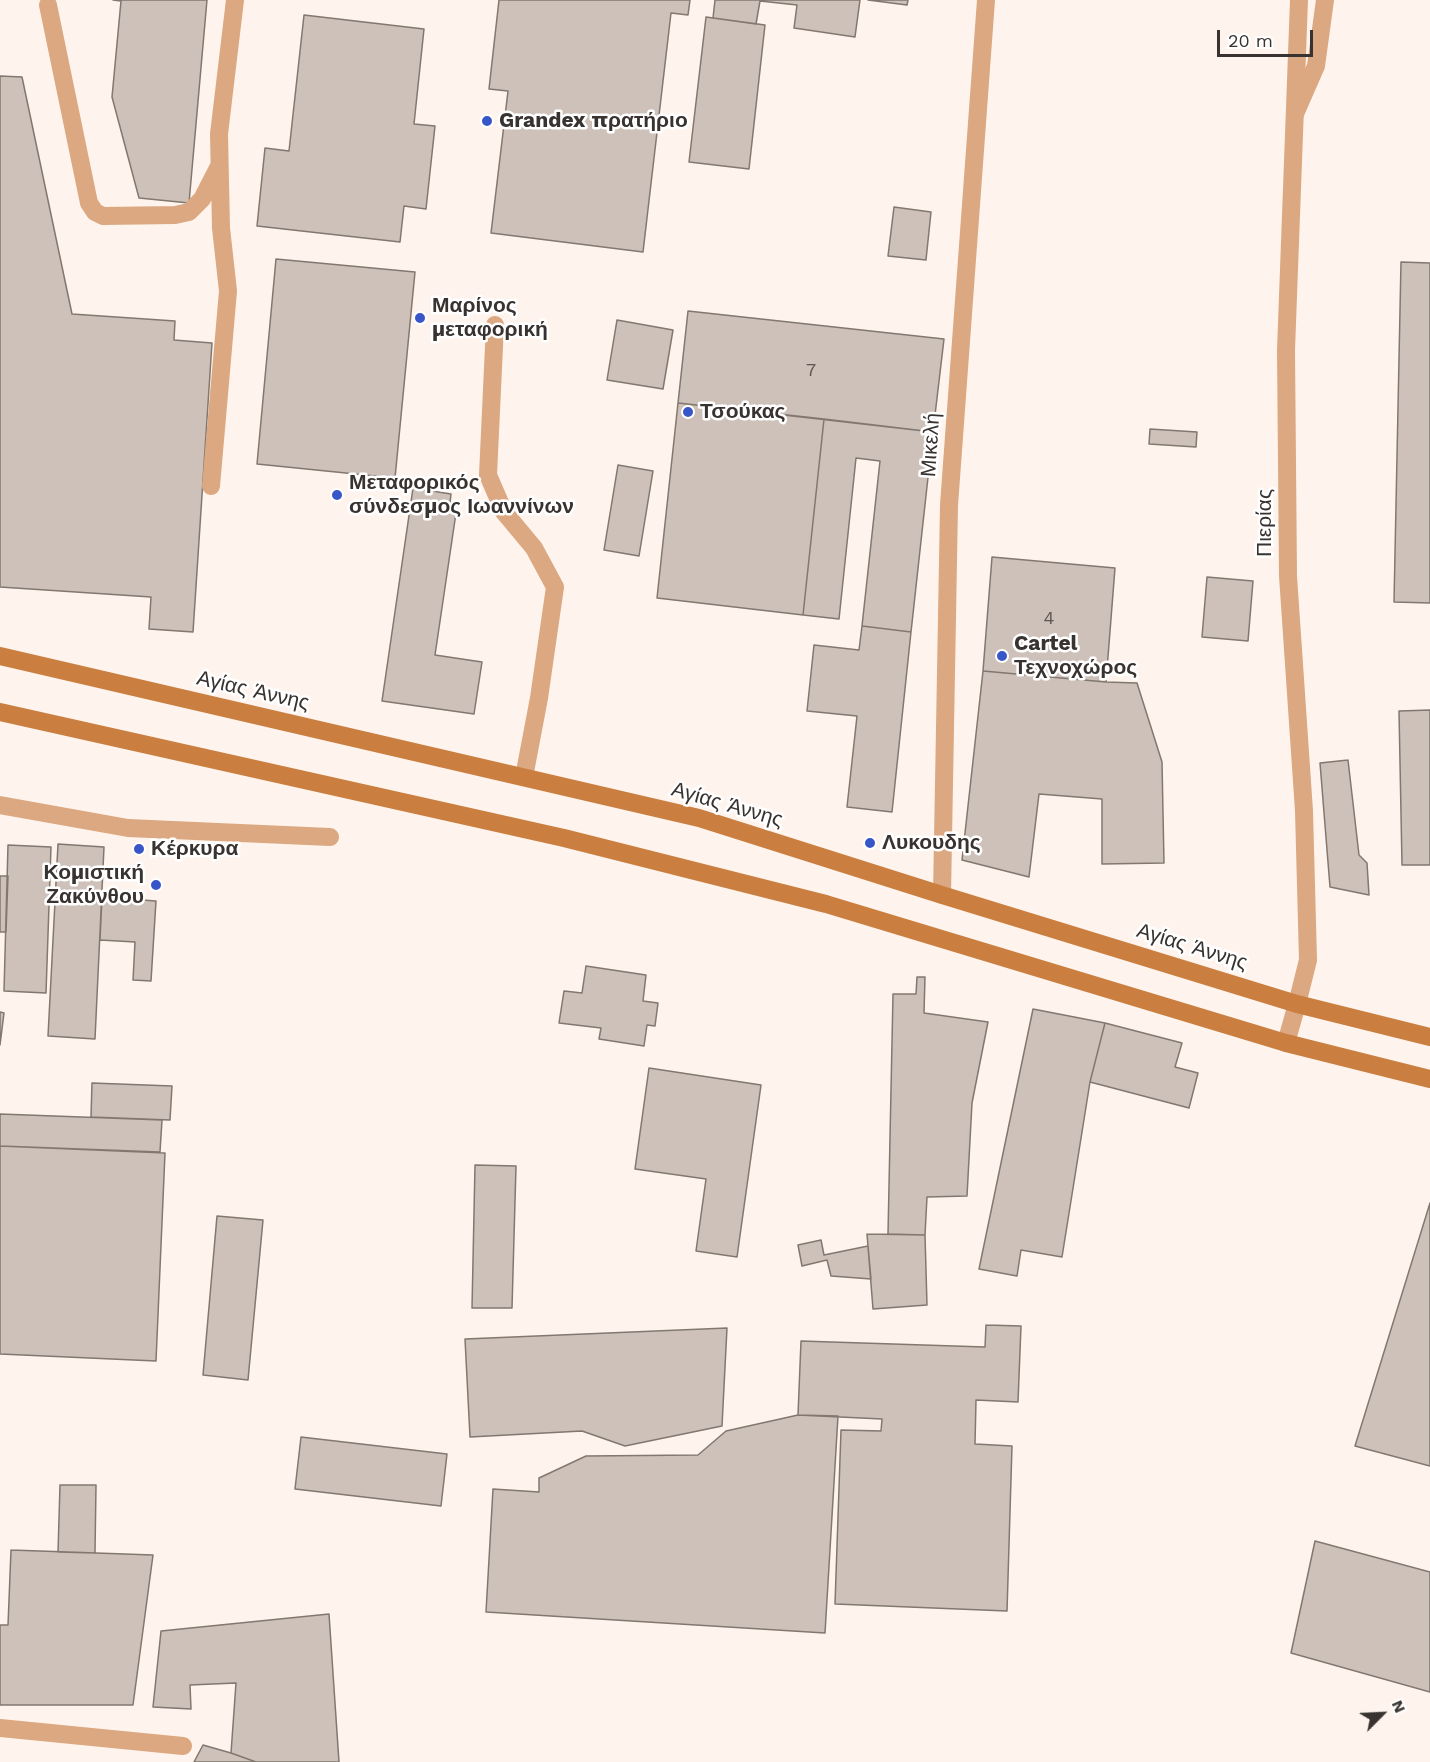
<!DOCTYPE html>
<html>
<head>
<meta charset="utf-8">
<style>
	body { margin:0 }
	#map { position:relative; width:1430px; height:1762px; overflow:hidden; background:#fef4ed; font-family:"Work Sans",sans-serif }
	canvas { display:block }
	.north { position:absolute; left:1352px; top:1684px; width:60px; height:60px; -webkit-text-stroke:4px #fff; paint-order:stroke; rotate:66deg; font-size:16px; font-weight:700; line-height:24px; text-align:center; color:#383330 }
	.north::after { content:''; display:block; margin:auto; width:21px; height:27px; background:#383330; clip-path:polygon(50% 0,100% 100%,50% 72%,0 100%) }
	.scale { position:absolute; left:1217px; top:30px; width:96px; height:27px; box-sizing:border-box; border:3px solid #383330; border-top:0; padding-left:8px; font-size:18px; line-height:21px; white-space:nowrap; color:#383330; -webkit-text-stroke:4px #fff; paint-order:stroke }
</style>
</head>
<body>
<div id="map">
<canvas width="1430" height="1762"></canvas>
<div class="north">N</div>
<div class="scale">20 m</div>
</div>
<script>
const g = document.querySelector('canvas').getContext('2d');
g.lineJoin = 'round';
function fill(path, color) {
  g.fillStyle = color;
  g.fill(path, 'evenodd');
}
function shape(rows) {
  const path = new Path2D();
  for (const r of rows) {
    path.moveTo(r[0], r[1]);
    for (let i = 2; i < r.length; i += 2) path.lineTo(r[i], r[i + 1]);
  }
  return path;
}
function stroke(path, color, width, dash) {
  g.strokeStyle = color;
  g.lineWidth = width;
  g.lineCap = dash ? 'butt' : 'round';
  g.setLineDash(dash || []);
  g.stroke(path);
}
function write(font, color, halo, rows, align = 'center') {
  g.font = font + ' "Work Sans",sans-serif';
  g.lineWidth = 5;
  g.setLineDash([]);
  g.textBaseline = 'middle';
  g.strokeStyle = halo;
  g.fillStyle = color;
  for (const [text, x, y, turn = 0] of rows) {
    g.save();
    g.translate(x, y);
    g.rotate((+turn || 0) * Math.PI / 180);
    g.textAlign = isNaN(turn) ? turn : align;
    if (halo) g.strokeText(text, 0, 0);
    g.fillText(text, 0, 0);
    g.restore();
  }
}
const building = shape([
	[113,0,207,0,189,203,139,198,112,97,121,1,113,0],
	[499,0,690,0,688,15,671,13,643,252,491,233,508,91,489,89,499,0],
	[715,0,860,0,855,37,794,28,797,5,760,1,756,24,713,18,715,0],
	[868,0,908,0,907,5,868,0],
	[304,15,424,29,414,124,435,126,426,209,404,206,400,242,257,226,265,148,289,151,304,15],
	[706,17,765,25,749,169,689,162,706,17],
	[0,76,22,77,72,314,175,321,174,340,212,343,193,632,149,629,151,597,0,587,0,76],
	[894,207,931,212,926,260,888,256,894,207],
	[276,259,415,272,395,478,257,464,276,259],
	[1401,262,1430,263,1430,603,1394,602,1401,262],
	[688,311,944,339,933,432,678,403,688,311],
	[617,320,673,330,663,389,607,380,617,320],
	[678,403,824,419,803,615,657,598,678,403],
	[824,419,933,432,911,632,862,626,880,461,856,458,839,619,803,615,824,419],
	[1150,429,1197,432,1196,447,1149,444,1150,429],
	[618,465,653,471,639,556,604,550,618,465],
	[413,488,451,494,449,512,456,513,435,655,482,662,474,714,382,701,413,488],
	[992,557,1115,568,1106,682,983,671,992,557],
	[1207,577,1253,581,1248,641,1202,637,1207,577],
	[862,626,911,632,892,812,847,807,857,716,807,711,814,645,859,650,862,626],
	[983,671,1106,682,1137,683,1162,762,1164,863,1102,864,1102,799,1039,794,1029,877,962,860,983,671],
	[1430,710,1430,865,1402,865,1399,711,1430,710],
	[1348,760,1359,855,1367,863,1369,895,1330,887,1320,763,1348,760],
	[58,844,104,847,95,1039,48,1036,58,844],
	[8,845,51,847,46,993,4,991,8,845],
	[0,876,8,876,6,932,0,932,0,876],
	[102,897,156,901,151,981,133,980,135,942,100,940,102,897],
	[586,966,646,975,643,1001,658,1003,655,1026,647,1025,644,1046,599,1039,601,1028,559,1023,564,991,582,993,586,966],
	[917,977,925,977,924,1013,988,1022,972,1103,967,1196,927,1197,925,1235,888,1234,893,994,916,994,917,977],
	[1033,1009,1105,1023,1090,1082,1062,1257,1021,1250,1017,1276,979,1269,1033,1009],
	[0,1012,4,1013,0,1045,0,1012],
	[1105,1023,1182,1043,1175,1067,1198,1073,1189,1108,1090,1082,1105,1023],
	[649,1068,761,1085,737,1257,696,1251,706,1179,635,1169,649,1068],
	[92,1083,172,1086,170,1120,91,1117,92,1083],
	[0,1114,162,1120,160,1152,0,1146,0,1114],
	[0,1146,165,1153,156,1361,0,1354,0,1146],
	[475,1165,516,1166,512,1308,472,1308,475,1165],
	[1430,1203,1430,1466,1355,1446,1430,1203],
	[217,1216,263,1220,248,1380,203,1375,217,1216],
	[867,1234,925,1235,927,1305,873,1309,867,1234],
	[821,1240,824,1255,868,1246,871,1279,831,1276,827,1260,802,1266,798,1245,821,1240],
	[986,1325,1021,1326,1018,1402,976,1400,975,1444,1012,1446,1007,1611,835,1604,841,1430,881,1431,882,1419,798,1415,801,1341,985,1347,986,1325],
	[727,1328,722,1426,625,1446,582,1431,470,1437,465,1339,727,1328],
	[798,1415,838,1416,825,1633,486,1612,493,1489,539,1492,539,1478,586,1456,698,1455,726,1431,798,1415],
	[301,1437,447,1454,441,1506,295,1489,301,1437],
	[60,1485,96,1485,95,1553,58,1552,60,1485],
	[1315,1541,1430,1572,1430,1692,1291,1653,1315,1541],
	[11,1550,153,1555,133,1705,0,1705,0,1625,8,1625,11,1550],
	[329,1614,339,1762,256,1762,231,1753,236,1683,190,1685,191,1709,153,1707,161,1631,329,1614],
	[203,1745,231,1753,256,1762,194,1762,203,1745]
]);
fill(building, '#cdc1b9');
stroke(building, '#827870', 1.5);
stroke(shape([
	[48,5,89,203,95,212,103,216,175,215,189,212,202,199,219,166],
	[1295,114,1316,66,1325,0],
	[495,325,488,475,504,512,534,548,555,587,539,698,524,777],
	[211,486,228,291,221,228,219,134,235,0],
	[0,805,128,828,330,837]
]), '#dba881', 18);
stroke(shape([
	[942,895,949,505,986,0],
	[1286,1043,1297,1004,1308,960,1304,811,1288,576,1286,350,1299,0],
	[0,1728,183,1746]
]), '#dba881', 18);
stroke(shape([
	[0,656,699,818,942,895,1297,1004,1430,1037],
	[0,712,564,838,826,904,1286,1043,1430,1079]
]), '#ca7f41', 18);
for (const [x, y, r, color] of [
	[487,121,6,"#3856c8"],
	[420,318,6,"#3856c8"],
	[688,412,6,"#3856c8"],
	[337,495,6,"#3856c8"],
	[1002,656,6,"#3856c8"],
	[870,843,6,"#3856c8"],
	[139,849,6,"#3856c8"],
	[156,885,6,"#3856c8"]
]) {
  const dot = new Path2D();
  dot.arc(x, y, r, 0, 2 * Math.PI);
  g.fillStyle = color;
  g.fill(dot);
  stroke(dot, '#fff', 2);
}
write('18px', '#5d5652', null, [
	["7",811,371],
	["4",1049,619]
]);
write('bold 21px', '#383330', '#fff', [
	["Grandex πρατήριο",499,121],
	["Μαρίνος",432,306],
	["μεταφορική",432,330],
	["Τσούκας",700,412],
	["Μεταφορικός",349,483],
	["σύνδεσμος Ιωαννίνων",349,507],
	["Cartel",1014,644],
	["Τεχνοχώρος",1014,668],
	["Λυκουδης",882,843],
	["Κέρκυρα",151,849],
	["Κομιστική",144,873,"right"],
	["Ζακύνθου",144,897,"right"]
], 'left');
write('21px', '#383330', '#fff', [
	["Μικελή",931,445,-86],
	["Πιερίας",1265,523,-90],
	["Αγίας Άννης",253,691,13],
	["Αγίας Άννης",727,805,16],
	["Αγίας Άννης",1192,947,17]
]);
</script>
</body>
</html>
